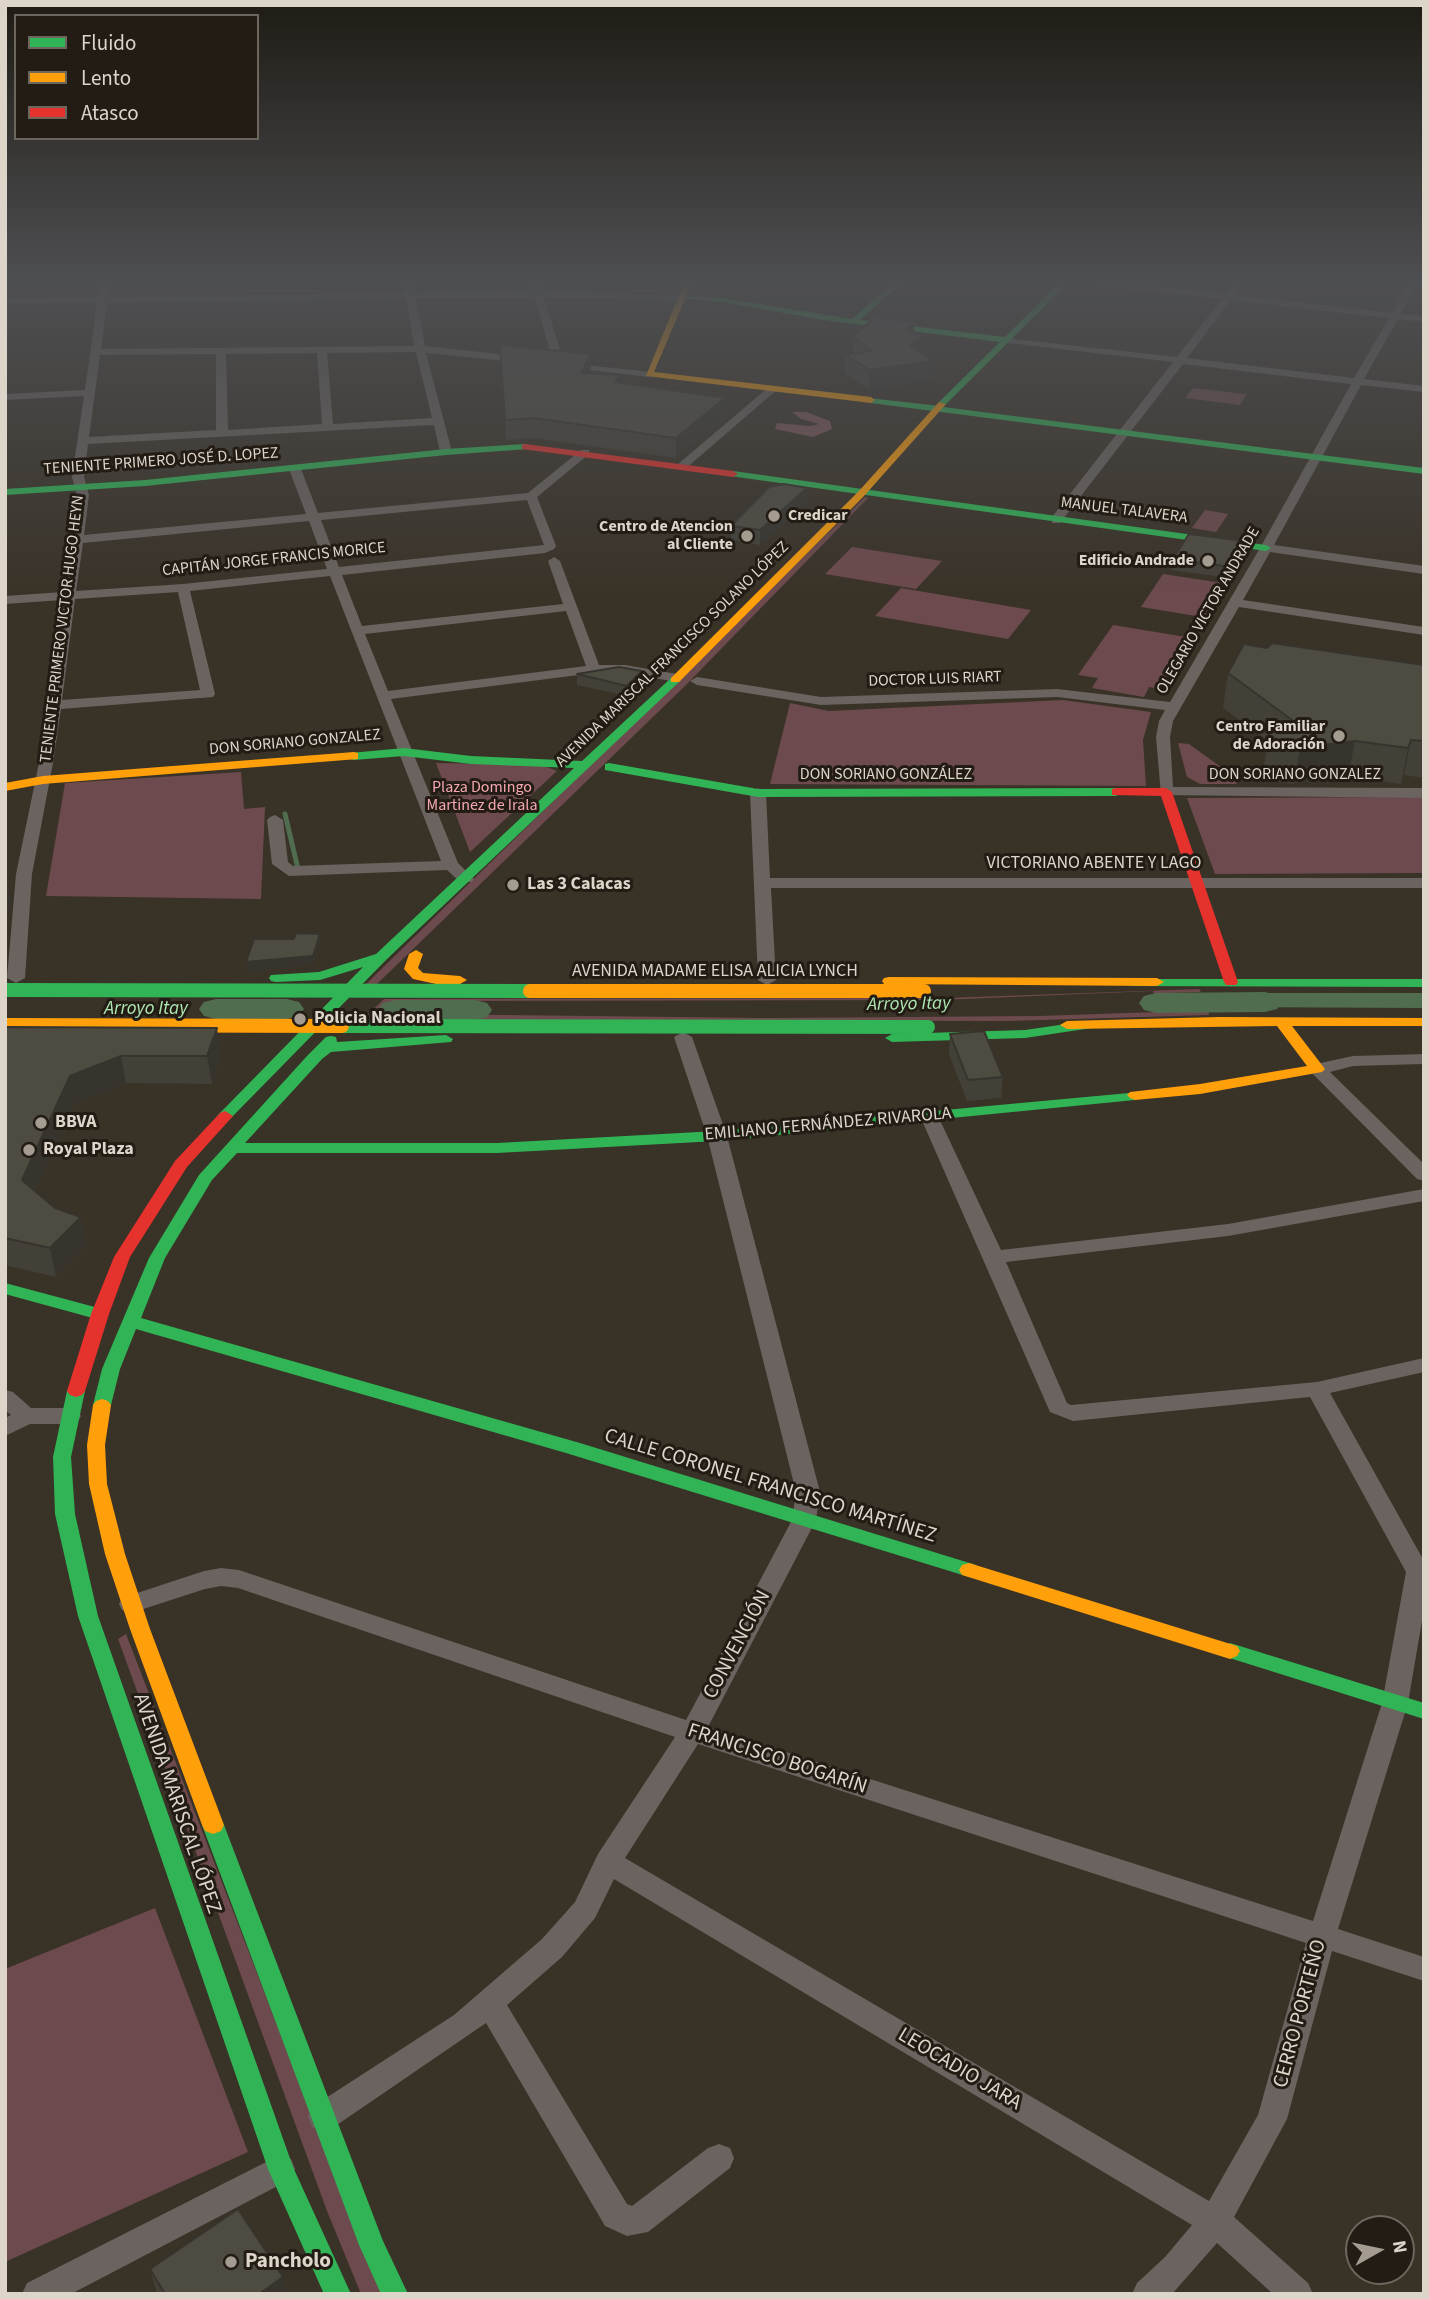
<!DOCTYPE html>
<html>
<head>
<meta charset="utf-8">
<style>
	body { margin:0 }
	#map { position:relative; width:1429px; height:2299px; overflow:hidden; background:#393227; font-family:"Source Sans 3",sans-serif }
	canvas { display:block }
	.frame { position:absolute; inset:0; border:7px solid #ddd5c9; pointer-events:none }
	.legend { position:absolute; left:14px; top:14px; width:245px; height:126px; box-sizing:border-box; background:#221c14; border:2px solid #6d665c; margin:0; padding:9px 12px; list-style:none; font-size:21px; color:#ddd5c9 }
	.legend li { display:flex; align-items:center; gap:14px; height:35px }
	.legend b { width:35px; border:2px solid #6d665c }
	.north { position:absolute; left:1345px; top:2215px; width:70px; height:70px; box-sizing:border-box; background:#221c14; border:2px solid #6d665c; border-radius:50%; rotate:81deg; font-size:19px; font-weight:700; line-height:28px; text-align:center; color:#ddd5c9 }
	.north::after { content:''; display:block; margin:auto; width:24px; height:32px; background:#a49c90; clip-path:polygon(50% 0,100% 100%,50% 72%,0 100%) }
</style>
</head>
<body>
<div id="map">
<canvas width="1429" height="2299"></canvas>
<div class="frame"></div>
<ul class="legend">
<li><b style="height:9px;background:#30b455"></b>Fluido</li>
<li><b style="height:9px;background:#ff9f0a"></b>Lento</li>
<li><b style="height:9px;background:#e5322d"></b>Atasco</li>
</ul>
<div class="north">N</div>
</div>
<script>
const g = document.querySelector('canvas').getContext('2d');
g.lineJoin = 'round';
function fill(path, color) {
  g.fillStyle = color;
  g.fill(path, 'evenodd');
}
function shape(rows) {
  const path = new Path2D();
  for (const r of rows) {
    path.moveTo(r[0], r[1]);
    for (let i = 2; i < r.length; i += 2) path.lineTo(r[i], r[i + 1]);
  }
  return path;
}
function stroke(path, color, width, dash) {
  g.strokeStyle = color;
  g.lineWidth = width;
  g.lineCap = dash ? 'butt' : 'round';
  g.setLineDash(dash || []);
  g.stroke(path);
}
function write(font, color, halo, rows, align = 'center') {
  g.font = font + ' "Source Sans 3",sans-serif';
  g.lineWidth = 6;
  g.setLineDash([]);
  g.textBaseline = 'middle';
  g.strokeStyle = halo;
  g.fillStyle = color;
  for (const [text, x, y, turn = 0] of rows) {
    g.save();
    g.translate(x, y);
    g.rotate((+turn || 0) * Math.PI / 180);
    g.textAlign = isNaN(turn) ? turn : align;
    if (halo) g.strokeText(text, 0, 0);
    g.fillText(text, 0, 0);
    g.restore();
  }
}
fill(shape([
	[1193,388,1244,394,1247,394,1240,405,1185,398],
	[865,497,868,498,685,686,377,984,366,984],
	[1205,510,1228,514,1216,532,1192,528],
	[852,547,942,561,916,589,825,574],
	[1163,574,1229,584,1208,618,1141,607],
	[901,588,1031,610,1008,639,875,616],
	[1113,625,1192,638,1160,689,1149,687,1144,697,1092,688,1098,678,1078,675],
	[1063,700,1151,712,1143,740,1146,786,770,784,790,703,829,711],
	[1178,743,1189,744,1232,775,1237,784,1200,784,1187,777],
	[436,763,542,765,557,771,470,852],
	[241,772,244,809,265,807,261,899,46,896,65,783],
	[1424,797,1424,873,1215,874,1187,798],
	[1199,989,1201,992,1136,994,1130,1009,1208,1009,1209,1015,1009,1021,362,1020,384,999,946,998],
	[126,1634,381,2294,361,2294,327,2211,118,1639],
	[155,1908,248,2152,5,2262,5,1969]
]), '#6d4a4d');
fill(shape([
	[792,412,806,412,830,421,832,429,813,437,775,429,777,423,810,426,819,424,801,419]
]), '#7d5557');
fill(shape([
	[1213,993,1424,993,1424,1008,1219,1007]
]), '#516d50');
fill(shape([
	[1153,991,1158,1012,1039,1016,765,1018,418,1014,428,1001,940,1000],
	[5,997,273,999,267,1020,5,1021]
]), '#393227');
stroke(shape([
	[285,814,298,869]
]), '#516d50', 5);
fill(shape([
	[1265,992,1277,995,1282,1002,1277,1009,1265,1012,1156,1013,1144,1010,1139,1003,1144,996,1156,993,1265,992],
	[216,999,287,999,299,1002,304,1009,299,1016,287,1019,216,1019,204,1016,199,1009,204,1002,216,999],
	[395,1000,475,1000,487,1003,492,1010,487,1017,475,1020,395,1020,383,1017,378,1010,383,1003,395,1000]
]), '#516d50');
fill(shape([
	[100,280,110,280,108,297,405,293,403,280,413,280,415,293,532,291,530,284,535,281,538,282,542,291,686,296,686,300,683,301,544,297,564,363,653,372,653,376,649,377,555,366,534,297,416,299,425,346,527,357,532,360,527,363,426,353,452,452,450,454,440,452,434,425,88,444,84,477,89,495,84,535,306,514,289,469,295,466,301,469,318,513,528,493,581,450,589,450,589,454,537,497,556,546,554,549,545,553,342,575,362,626,563,604,548,561,554,557,560,561,599,665,625,665,677,674,684,678,677,682,625,673,594,673,391,699,458,863,474,879,472,882,460,882,447,870,289,876,272,864,267,820,270,817,275,815,283,820,288,862,293,866,441,861,330,576,190,591,215,694,213,697,61,709,53,763,32,874,25,978,16,983,7,978,16,874,39,763,62,600,5,604,5,596,63,592,77,495,72,477,84,396,5,400,5,394,85,390,97,303,5,304,5,298,98,297,100,280],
	[406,299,414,346,101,349,107,303,406,299],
	[416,352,432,418,333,424,327,353,416,352],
	[317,353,322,424,228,430,226,354,317,353],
	[216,354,216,430,89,437,100,355,216,354],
	[527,500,544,545,339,567,321,520,527,500],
	[309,521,327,569,183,584,76,591,83,543,309,521],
	[178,592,200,690,62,700,75,599,178,592],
	[566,611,586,666,388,691,365,634,566,611],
	[1078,280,1103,280,1226,294,1237,280,1246,280,1235,295,1392,313,1411,280,1420,280,1401,314,1424,316,1424,322,1398,319,1364,379,1424,386,1424,392,1361,385,1274,545,1424,566,1424,574,1270,552,1243,600,1424,627,1424,635,1239,607,1173,721,1170,737,1173,787,1424,788,1424,798,1161,795,1156,737,1159,721,1165,710,1057,697,821,705,697,685,690,681,697,677,821,697,1057,689,1170,702,1260,548,1351,384,1183,364,1060,523,1052,523,1052,517,1173,362,1008,343,1003,340,1004,338,1177,357,1222,299,1082,284,1078,280],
	[1231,300,1389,318,1354,378,1187,358,1231,300],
	[770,386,779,388,685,469,677,469,677,465,770,386],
	[758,788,766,793,770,878,1424,878,1424,888,771,888,776,980,767,985,758,980,750,793,758,788],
	[683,1032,692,1037,727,1136,820,1492,816,1520,708,1727,1313,1921,1382,1703,1406,1572,1310,1397,1073,1421,1050,1412,920,1116,929,1110,938,1116,1001,1250,1228,1224,1424,1189,1424,1201,1228,1236,1006,1262,1067,1403,1071,1405,1317,1382,1424,1358,1424,1372,1330,1393,1424,1561,1424,1609,1408,1703,1338,1929,1424,1957,1424,1981,1332,1951,1287,2119,1234,2217,1308,2283,1313,2294,1273,2294,1217,2243,1172,2294,1132,2294,1137,2283,1165,2257,1192,2225,614,1879,595,1918,562,1957,507,2005,627,2204,632,2206,708,2148,719,2144,730,2148,734,2158,730,2168,648,2232,627,2236,605,2226,486,2023,334,2127,323,2131,312,2127,308,2117,312,2107,454,2015,542,1939,575,1902,598,1854,675,1737,238,1588,221,1586,205,1589,131,1613,122,1610,119,1604,122,1598,204,1571,221,1568,239,1570,686,1720,792,1520,796,1492,707,1136,674,1037,683,1032],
	[698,1744,1306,1943,1258,2115,1209,2201,625,1858,698,1744],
	[1424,1054,1424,1064,1353,1066,1330,1072,1424,1164,1424,1181,1417,1179,1308,1069,1311,1065,1353,1056,1424,1054],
	[5,1390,13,1392,31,1408,70,1408,78,1411,81,1416,78,1421,70,1424,30,1424,5,1436,5,1418,11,1415,5,1410,5,1390],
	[280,2155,291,2159,295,2169,291,2179,71,2294,22,2294,27,2283,280,2155]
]), '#6a635f');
fill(shape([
	[896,280,905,280,860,320,1005,337,1062,280,1071,280,943,407,1424,468,1424,474,871,403,868,402,868,398,940,406,939,402,1000,342,823,320,722,302,679,298,683,296,722,298,852,319,896,280],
	[525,444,528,445,528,449,446,455,145,486,5,495,5,489,145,480,446,449,525,444],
	[733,471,1266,545,1271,548,1266,551,730,476,728,474,733,471],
	[675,677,681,680,679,682,387,959,230,1119,220,1119,217,1116,220,1113,363,967,320,980,276,982,271,981,269,978,271,975,319,972,376,954,574,768,471,764,404,756,354,760,350,759,350,753,404,748,471,756,582,761,671,678,675,677],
	[609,763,758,789,1116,788,1122,792,1116,796,758,797,605,770,605,764,609,763],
	[1136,979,1424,979,1424,987,1131,986,1129,983,1136,979],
	[1087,1021,1094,1025,1092,1028,1025,1038,892,1042,885,1038,892,1034,1025,1030,1087,1021],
	[446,1035,453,1039,451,1042,331,1052,322,1059,245,1143,497,1143,717,1131,1140,1092,1143,1095,1140,1098,1135,1100,717,1141,497,1153,237,1153,212,1180,165,1258,141,1318,580,1443,976,1565,979,1570,976,1575,969,1577,566,1453,136,1329,120,1369,111,1405,108,1409,96,1409,93,1405,102,1369,149,1258,199,1175,307,1056,326,1037,331,1036,336,1037,337,1042,446,1035],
	[5,1283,106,1310,109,1314,100,1320,5,1294,5,1283],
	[76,1385,82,1387,85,1391,71,1457,75,1514,98,1616,293,2167,351,2294,324,2294,268,2169,78,1616,55,1514,53,1457,67,1391,70,1387,76,1385],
	[1230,1643,1424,1703,1424,1719,1223,1656,1220,1651,1223,1646,1230,1643],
	[213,1816,221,1819,224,1825,383,2241,408,2294,381,2294,359,2245,202,1825,205,1819,213,1816]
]), '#30b455');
fill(shape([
	[685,280,693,280,654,372,871,397,875,400,871,403,646,376,685,280],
	[939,402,946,404,864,496,679,682,671,682,671,678,858,492,939,402],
	[354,752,358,753,358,759,43,784,5,791,5,783,43,776,354,752],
	[416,950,423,954,418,968,423,973,460,976,467,980,460,984,436,984,413,979,404,969,409,954,416,950],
	[889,977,1157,978,1164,982,1157,986,884,984,882,981,884,978,889,977],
	[1219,1017,1424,1018,1424,1026,1292,1026,1325,1069,1322,1072,1200,1094,1135,1100,1130,1098,1127,1095,1130,1092,1200,1084,1307,1066,1277,1026,1067,1029,1060,1025,1067,1021,1219,1017],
	[102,1399,108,1401,111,1405,105,1445,107,1484,125,1554,150,1629,224,1825,221,1831,213,1834,205,1831,202,1825,130,1629,105,1554,89,1484,87,1445,93,1405,96,1401,102,1399],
	[969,1563,1237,1646,1240,1651,1237,1656,1230,1659,962,1575,959,1570,962,1565,969,1563]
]), '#ff9f0a');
fill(shape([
	[525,444,733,471,738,474,733,477,522,449,522,445,525,444],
	[1116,788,1166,788,1172,792,1238,982,1236,985,1226,985,1224,982,1161,796,1112,795,1112,789,1116,788],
	[225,1111,233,1116,187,1167,130,1257,109,1314,85,1391,82,1395,76,1397,70,1395,67,1391,91,1314,114,1257,175,1161,220,1113,225,1111]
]), '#e5322d');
stroke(shape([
	[5,990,530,991],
	[342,1026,928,1027]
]), '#30b455', 14);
stroke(shape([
	[530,991,924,991],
	[5,1025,342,1026]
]), '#ff9f0a', 14);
fill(shape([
	[914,322,914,333,932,380,869,389,845,374,846,355,853,354,853,337],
	[500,345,591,373,725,418,676,458,534,438,506,440],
	[807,502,760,545,731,540,731,526],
	[1243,552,1230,578,1171,570,1173,559],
	[1267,648,1424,665,1424,778,1404,775,1401,784,1348,777,1294,784,1279,782,1263,771,1268,741,1223,708,1228,673],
	[642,671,642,681,628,696,577,685,577,674],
	[5,1027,221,1056,212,1084,126,1083,75,1104,35,1191,55,1208,81,1217,87,1246,56,1277,5,1265],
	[950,1034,1003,1077,1001,1098,967,1101,949,1054],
	[150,2269,286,2294,157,2294]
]), '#434038');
fill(shape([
	[914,322,913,341,906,330],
	[922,335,921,353,910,346],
	[591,354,591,373,581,373],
	[933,361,932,380,869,389,869,370],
	[725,398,725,418,676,458,676,438],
	[807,488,807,502,760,545,760,530],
	[1244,541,1243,552,1230,578,1231,567],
	[642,671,642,681,628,696,627,686],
	[1411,740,1404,775,1401,784,1408,748],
	[1355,741,1348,777,1294,784,1300,748],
	[5,870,11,899,10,910,5,918],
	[320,934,321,943,314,965,248,972,246,962],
	[217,1028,221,1056,212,1084,207,1056],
	[121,1056,126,1083,75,1104,28,1208,22,1180,70,1076],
	[81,1217,87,1246,56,1277,50,1248],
	[283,2277,286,2294,259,2294]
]), '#37342e');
const building = shape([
	[875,317,914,322,906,330,922,335,910,346,933,361,869,370,846,355,871,351,853,337,875,317],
	[500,345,591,354,581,373,620,375,615,382,725,398,676,438,533,418,505,420,500,345],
	[784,484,807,488,760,530,731,526,769,487,784,484],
	[1189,534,1244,541,1231,567,1173,559,1189,534],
	[1272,643,1424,665,1424,741,1411,740,1408,748,1355,741,1300,748,1285,746,1268,735,1292,720,1228,673,1244,644,1267,648,1272,643],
	[619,667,642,671,627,686,577,674,619,667],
	[296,933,320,934,313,956,246,962,254,939,294,939,296,933],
	[5,1027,217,1028,207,1056,121,1056,70,1076,22,1180,55,1208,81,1217,50,1248,5,1238,5,1027],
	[984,1031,1003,1077,968,1080,950,1034,984,1031],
	[238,2209,283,2277,259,2294,165,2294,150,2269,238,2209]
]);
fill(building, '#4e4b41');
stroke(building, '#37342e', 2);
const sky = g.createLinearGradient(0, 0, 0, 602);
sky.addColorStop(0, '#1f1c15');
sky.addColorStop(0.47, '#4e4f52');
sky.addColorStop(1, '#4e4f5200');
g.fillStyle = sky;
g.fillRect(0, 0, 1429, 602);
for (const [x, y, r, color] of [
	[774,516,7,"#a49c90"],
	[747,536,7,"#a49c90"],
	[1208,561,7,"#a49c90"],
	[1339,736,7,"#a49c90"],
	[513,885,7,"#a49c90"],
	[300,1019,7,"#a49c90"],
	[41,1123,7,"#a49c90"],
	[29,1150,7,"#a49c90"],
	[231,2262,7,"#a49c90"]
]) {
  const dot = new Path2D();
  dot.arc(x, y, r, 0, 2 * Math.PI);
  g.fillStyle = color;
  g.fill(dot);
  stroke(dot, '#221c14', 2.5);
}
write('16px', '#ddd5c9', '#221c14', [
	["TENIENTE PRIMERO JOSÉ D. LOPEZ",161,462,-4],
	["MANUEL TALAVERA",1124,511,7],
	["CAPITÁN JORGE FRANCIS MORICE",274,560,-6],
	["OLEGARIO VICTOR ANDRADE",1209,611,-60],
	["TENIENTE PRIMERO VICTOR HUGO HEYN",63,629,-83],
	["AVENIDA MARISCAL FRANCISCO SOLANO LÓPEZ",673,655,-44],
	["DOCTOR LUIS RIART",935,680,-2],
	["DON SORIANO GONZALEZ",295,743,-5],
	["DON SORIANO GONZÁLEZ",886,775],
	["DON SORIANO GONZALEZ",1295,775]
]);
write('bold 16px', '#ddd5c9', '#221c14', [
	["Credicar",788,516,"left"],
	["Centro de Atencion",733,527],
	["al Cliente",733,545],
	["Edificio Andrade",1194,561],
	["Centro Familiar",1325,727],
	["de Adoración",1325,745]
], 'right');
write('16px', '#f5a8b1', '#221c14', [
	["Plaza Domingo",482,788],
	["Martinez de Irala",482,806]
]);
write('18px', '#ddd5c9', '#221c14', [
	["VICTORIANO ABENTE Y LAGO",1094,864],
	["AVENIDA MADAME ELISA ALICIA LYNCH",715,972],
	["EMILIANO FERNÁNDEZ RIVAROLA",828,1125,-5]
]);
write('bold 18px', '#ddd5c9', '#221c14', [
	["Las 3 Calacas",527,885],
	["Policia Nacional",314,1019],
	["BBVA",55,1123],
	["Royal Plaza",43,1150]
], 'left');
write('italic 19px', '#afe6b1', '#221c14', [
	["Arroyo Itay",909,1005,-1],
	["Arroyo Itay",146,1010]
]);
write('21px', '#ddd5c9', '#221c14', [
	["CALLE CORONEL FRANCISCO MARTÍNEZ",770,1487,17],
	["CONVENCIÓN",738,1645,-62],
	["FRANCISCO BOGARÍN",777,1760,18],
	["AVENIDA MARISCAL LÓPEZ",176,1804,71],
	["CERRO PORTEÑO",1301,2014,-75],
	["LEOCADIO JARA",959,2070,31]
]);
write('bold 21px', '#ddd5c9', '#221c14', [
	["Pancholo",245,2262]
], 'left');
</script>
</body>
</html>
